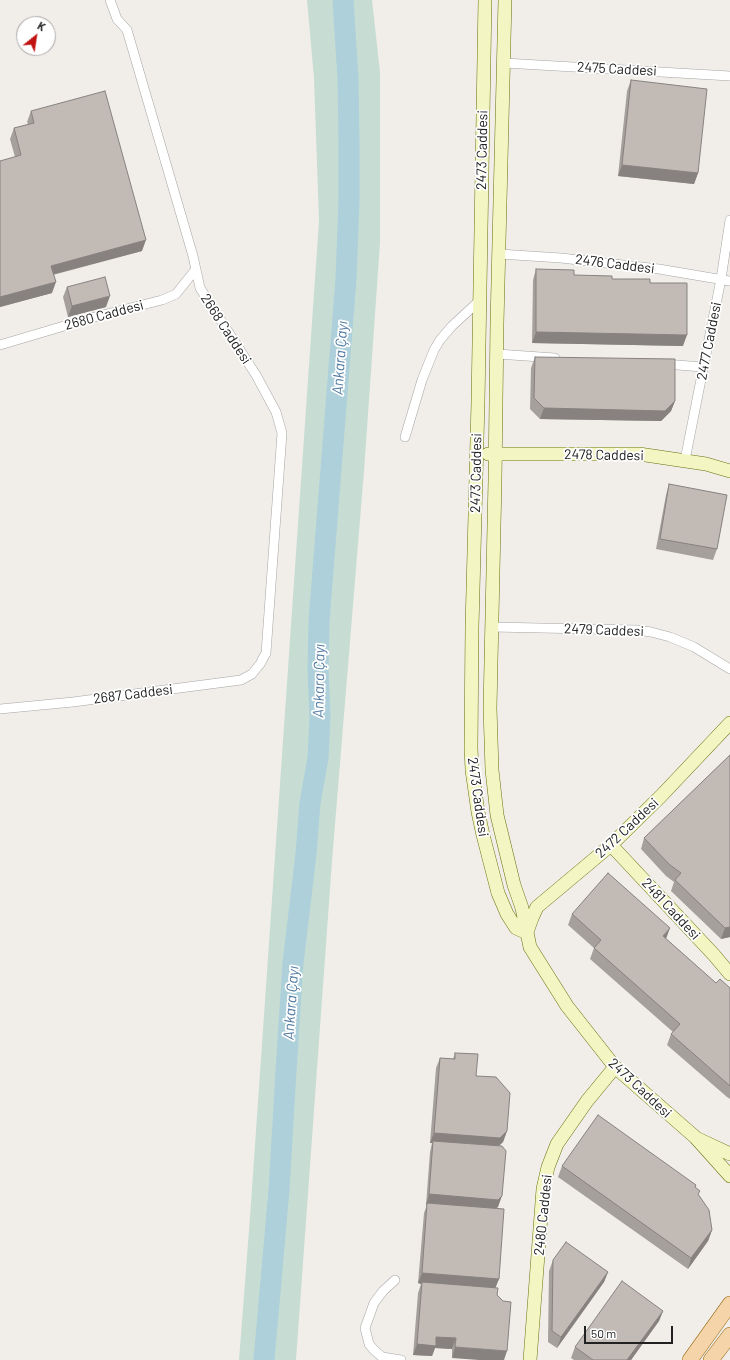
<!DOCTYPE html>
<html>
<head>
<meta charset="utf-8">
<style>
	body { margin:0 }
	#map { position:relative; width:730px; height:1360px; overflow:hidden; background:#f1eee9; font-family:Barlow,sans-serif }
	canvas { display:block }
	.north { position:absolute; left:16px; top:16px; width:40px; height:40px; box-sizing:border-box; background:#fff; border:1px solid #a6a6a6; border-radius:50%; rotate:30deg; font-size:11px; font-weight:700; line-height:16px; text-align:center; color:#212121 }
	.north::after { content:''; display:block; margin:auto; width:14px; height:18px; background:#c21111; clip-path:polygon(50% 0,100% 100%,50% 72%,0 100%) }
	.scale { position:absolute; left:584px; top:1326px; width:89px; height:18px; box-sizing:border-box; border:2px solid #212121; border-top:0; padding-left:5px; font-size:12px; line-height:14px; white-space:nowrap; color:#212121; -webkit-text-stroke:3px #fff; paint-order:stroke }
</style>
</head>
<body>
<div id="map">
<canvas width="730" height="1360"></canvas>
<div class="north">K</div>
<div class="scale">50 m</div>
</div>
<script>
const g = document.querySelector('canvas').getContext('2d');
g.lineJoin = 'round';
function fill(path, color) {
  g.fillStyle = color;
  g.fill(path, 'evenodd');
}
function shape(rows) {
  const path = new Path2D();
  for (const r of rows) {
    path.moveTo(r[0], r[1]);
    for (let i = 2; i < r.length; i += 2) path.lineTo(r[i], r[i + 1]);
  }
  return path;
}
function stroke(path, color, width, dash) {
  g.strokeStyle = color;
  g.lineWidth = width;
  g.lineCap = dash ? 'butt' : 'round';
  g.setLineDash(dash || []);
  g.stroke(path);
}
function write(font, color, halo, rows, align = 'center') {
  g.font = font + ' Barlow,sans-serif';
  g.lineWidth = 3.5;
  g.setLineDash([]);
  g.textBaseline = 'middle';
  g.strokeStyle = halo;
  g.fillStyle = color;
  for (const [text, x, y, turn = 0] of rows) {
    g.save();
    g.translate(x, y);
    g.rotate((+turn || 0) * Math.PI / 180);
    g.textAlign = isNaN(turn) ? turn : align;
    if (halo) g.strokeText(text, 0, 0);
    g.fillText(text, 0, 0);
    g.restore();
  }
}
fill(shape([
	[307,0,372,0,380,72,380,243,364,471,332,861,296,1360,239,1360,250,1217,319,221,314,78]
]), '#c7ddd3');
stroke(shape([
	[264,1360,279,1190,286,1071,293,963,306,854,310,803,318,758,320,716,318,670,319,621,346,279,349,201,349,141,348,78,343,0]
]), '#add0da', 21);
const street = shape([
	[504,63,730,76],
	[499,254,561,258,659,269,730,281],
	[0,345,91,318,162,300,176,294,196,269],
	[497,354,555,358],
	[664,364,703,367],
	[405,437,422,380,434,350,440,340,452,326,479,301],
	[685,460,721,279,730,220],
	[492,627,637,630,651,632,670,637,694,647,730,669],
	[0,709,73,702,241,680,252,674,260,664,266,653,282,433,276,412,256,375,200,288,193,256,127,30,117,19,110,0],
	[395,1280,383,1291,374,1303,365,1328,369,1344,374,1350,382,1357,401,1360]
]);
const secondary = shape([
	[485,0,478,402,472,627,471,748,472,770,478,812,483,835,498,893,507,914,516,928,527,933],
	[505,0,497,323,495,480,490,708,492,770,497,815,514,885,522,908,530,947,567,1006,615,1067,695,1137,730,1176],
	[488,454,639,454,706,464,730,471],
	[611,845,714,955,730,974],
	[527,932,532,918,537,907,611,845,661,796,730,723],
	[698,1139,730,1154],
	[530,1360,543,1189,548,1167,557,1144,587,1101,615,1067]
]);
const primary = shape([
	[690,1360,730,1304],
	[711,1360,730,1335]
]);
stroke(street, '#a5a5a5', 10);
stroke(secondary, '#67720e', 14);
stroke(primary, '#92660d', 16);
stroke(street, '#fff', 9);
stroke(secondary, '#f3f5c2', 13);
stroke(primary, '#f5d4aa', 15);
fill(shape([
	[631,80,698,173,694,184,618,176,627,91],
	[31,111,142,251,53,275,52,293,0,307,0,161,15,157,10,139,14,128,28,124,27,122],
	[536,269,574,275,650,283,683,346,532,343,533,280],
	[67,287,106,307,68,317,63,297],
	[535,357,675,401,671,411,661,421,540,419,530,409,531,368],
	[669,484,717,549,713,560,656,549,666,495],
	[730,755,730,937,721,939,671,891,674,882,666,876,641,849,644,838],
	[572,914,666,939,716,983,730,988,730,1099,727,1097,667,1045,671,1034,673,1032,590,959,594,948,568,925],
	[455,1053,476,1076,507,1131,503,1142,499,1146,498,1207,496,1208,499,1279,452,1358,452,1349,435,1348,432,1356,413,1355,418,1293,421,1284,418,1283,424,1213,427,1205,426,1205,430,1152,432,1143,430,1143,436,1068,440,1058,453,1059],
	[562,1166,696,1185,695,1188,712,1230,708,1241,688,1269,558,1177],
	[553,1260,608,1272,604,1282,557,1348,548,1342,549,1271],
	[663,1311,659,1321,631,1360,574,1360,571,1358,575,1347]
]), '#a6a09c');
fill(shape([
	[622,165,698,173,694,184,618,176],
	[146,240,142,251,47,276,51,266],
	[56,282,52,293,0,307,0,297],
	[110,296,106,307,68,317,72,306],
	[536,332,687,335,683,346,532,343],
	[675,401,671,411,661,421,540,419,544,408],
	[730,927,730,937,721,939,725,928],
	[670,928,666,939,663,936],
	[507,1131,503,1142,496,1148,433,1141,432,1143,430,1143,434,1133],
	[429,1194,502,1196,498,1207,494,1210,427,1203,427,1205,426,1205],
	[712,1230,708,1241,688,1269,691,1258],
	[608,1272,604,1282,557,1348,561,1337],
	[422,1273,499,1279,495,1289,422,1282,421,1284,418,1283],
	[663,1311,659,1321,631,1360,627,1360],
	[436,1337,456,1338,452,1349,435,1348,432,1356,413,1355,417,1344],
	[455,1347,507,1351,504,1360,479,1360,452,1358]
]), '#87827f');
const building = shape([
	[631,80,707,89,698,173,622,165,631,80],
	[105,91,146,240,51,266,56,282,0,297,0,161,21,155,14,128,34,123,31,111,105,91],
	[536,269,574,270,574,275,612,276,612,279,650,279,650,283,687,283,687,335,536,332,536,269],
	[105,277,110,296,72,306,67,287,105,277],
	[535,357,675,359,675,401,665,411,544,408,534,398,535,357],
	[669,484,727,495,717,549,660,539,669,484],
	[730,755,730,927,725,928,675,880,681,873,670,865,644,838,730,755],
	[608,873,670,928,663,936,716,983,720,979,730,988,730,1086,671,1034,680,1024,594,948,601,940,572,914,608,873],
	[455,1053,478,1054,476,1076,496,1077,510,1093,507,1131,500,1138,434,1133,440,1058,455,1059,455,1053],
	[598,1115,696,1185,695,1187,700,1191,698,1194,709,1210,712,1230,691,1258,562,1166,598,1115],
	[433,1141,502,1146,506,1151,502,1196,498,1200,429,1194,433,1141],
	[427,1203,504,1209,499,1279,422,1273,427,1203],
	[566,1242,608,1272,561,1337,552,1331,553,1260,566,1242],
	[622,1281,663,1311,627,1360,593,1360,575,1347,622,1281],
	[422,1282,498,1288,497,1295,503,1301,511,1302,507,1351,455,1347,456,1338,436,1337,436,1346,417,1344,422,1282]
]);
fill(building, '#c1bab5');
stroke(building, '#87827f', 1);
write('14px', '#212121', '#fff', [
	["2475 Caddesi",617,69,3],
	["2473 Caddesi",482,150,-89],
	["2476 Caddesi",615,264,7],
	["2680 Caddesi",104,315,-15],
	["2668 Caddesi",226,329,57],
	["2477 Caddesi",709,341,-79],
	["2478 Caddesi",604,455,1],
	["2473 Caddesi",476,473,-89],
	["2479 Caddesi",604,630,2],
	["2687 Caddesi",133,694,-7],
	["2473 Caddesi",478,797,82],
	["2472 Caddesi",627,828,-43],
	["2481 Caddesi",671,909,47],
	["2473 Caddesi",640,1088,43],
	["2480 Caddesi",543,1215,-84]
]);
write('italic 15px', '#517aa2', '#fff', [
	["Ankara Çayı",340,358,-86],
	["Ankara Çayı",319,681,-89],
	["Ankara Çayı",291,1003,-86]
]);
</script>
</body>
</html>
